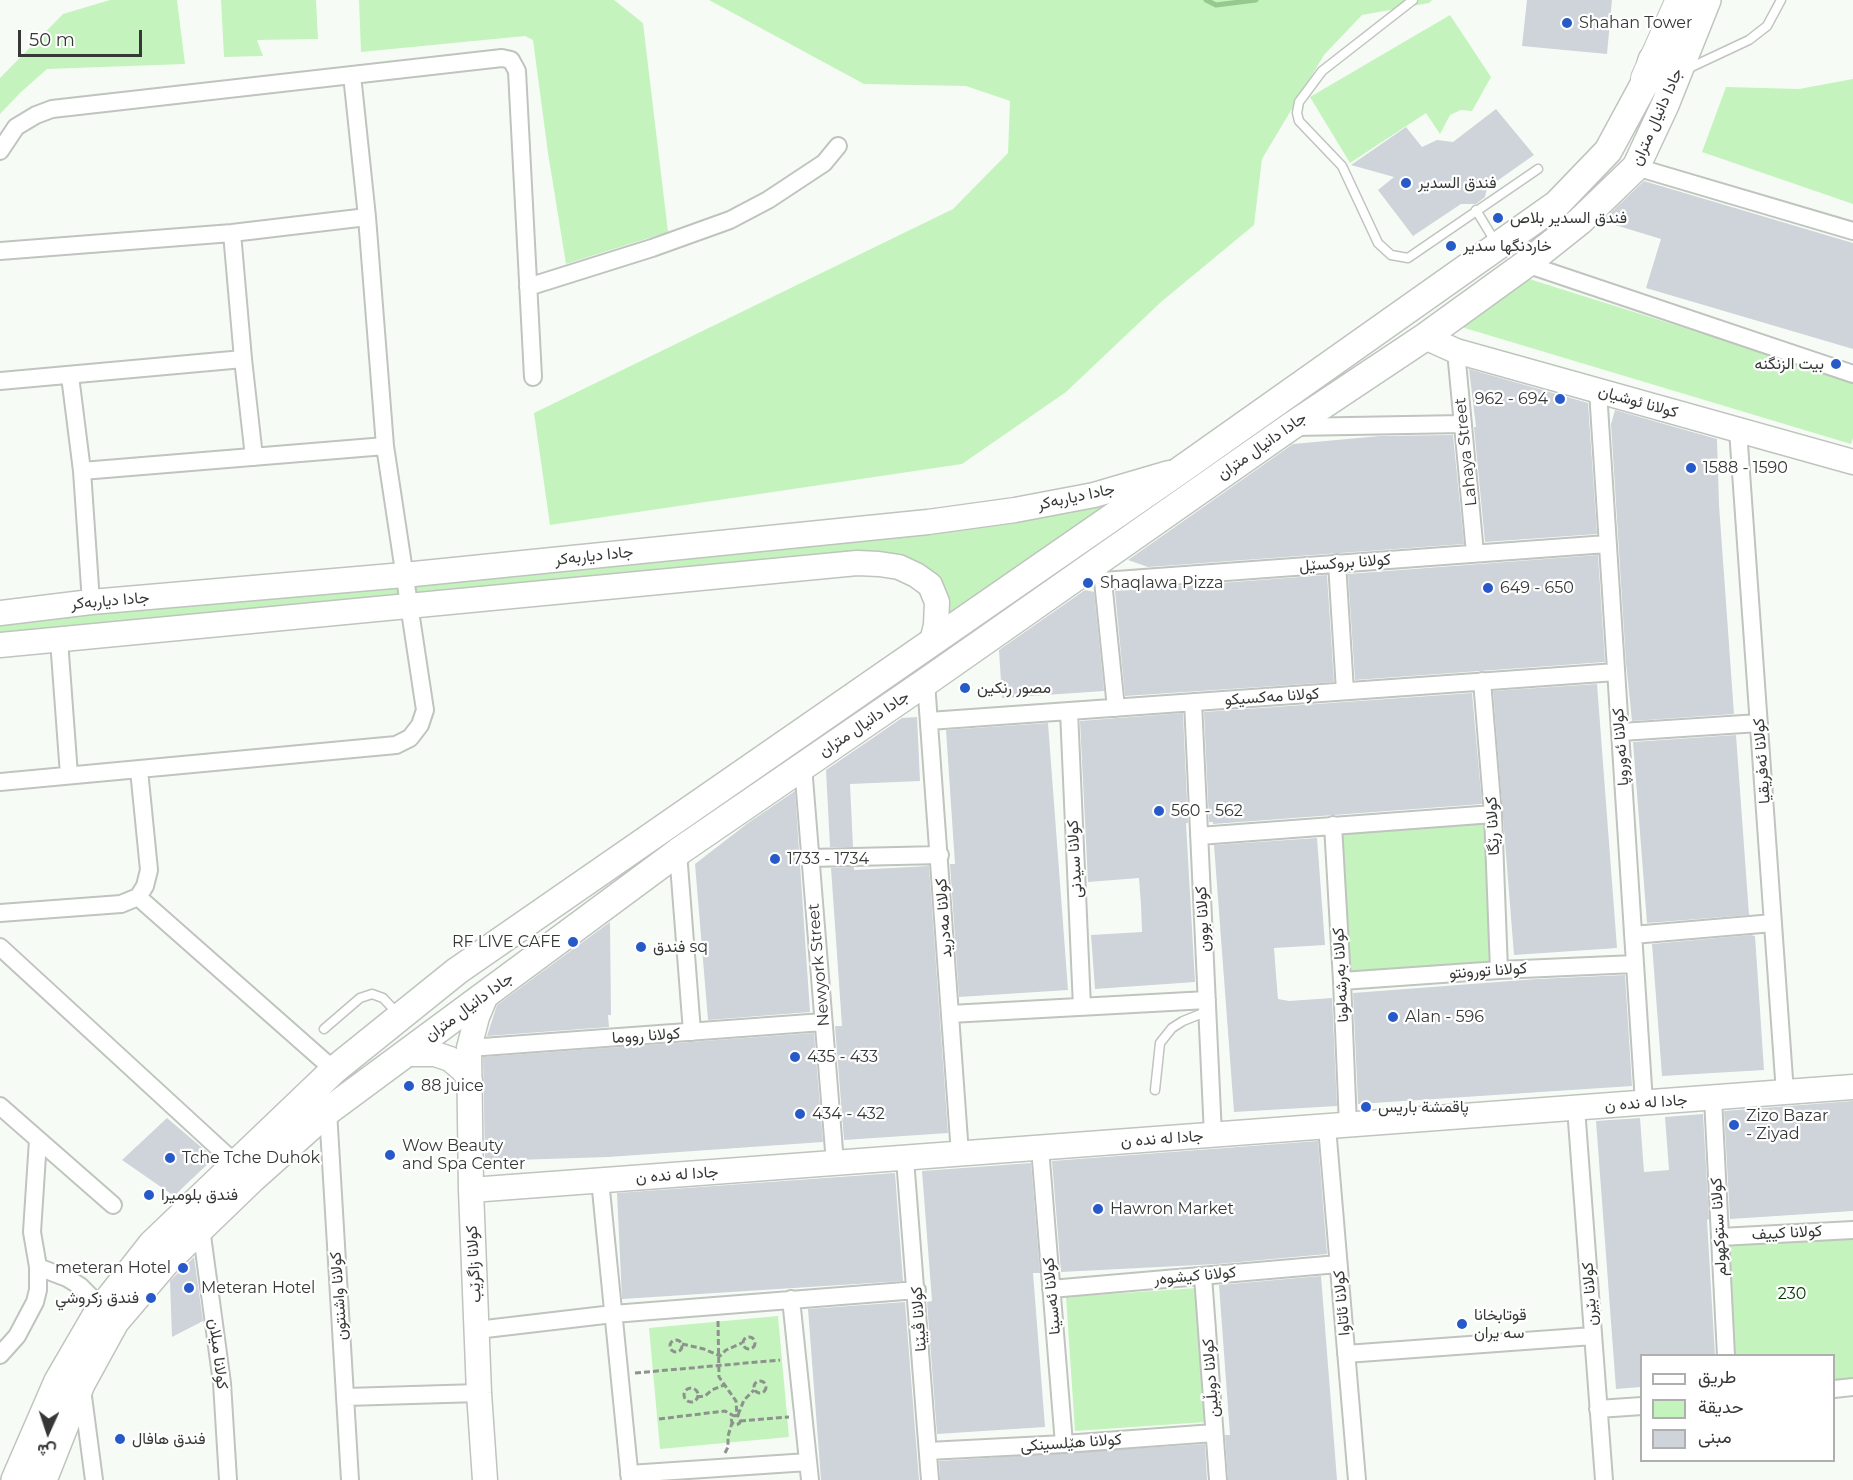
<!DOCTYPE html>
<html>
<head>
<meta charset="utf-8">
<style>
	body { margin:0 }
	#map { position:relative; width:1853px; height:1480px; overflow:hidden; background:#f6fcf5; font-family:Montserrat,Vazirmatn,sans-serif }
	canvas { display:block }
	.legend { position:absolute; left:1640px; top:1354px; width:195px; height:108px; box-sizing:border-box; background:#fff; border:2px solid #afafaf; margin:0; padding:8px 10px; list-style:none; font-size:18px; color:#363836 }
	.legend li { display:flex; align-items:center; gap:12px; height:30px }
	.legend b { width:30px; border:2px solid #afafaf }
	.north { position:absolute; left:18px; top:1402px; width:60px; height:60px; -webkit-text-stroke:4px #fff; paint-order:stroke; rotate:183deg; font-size:16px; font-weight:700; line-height:24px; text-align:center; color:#363836 }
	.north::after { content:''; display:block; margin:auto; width:21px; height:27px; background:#363836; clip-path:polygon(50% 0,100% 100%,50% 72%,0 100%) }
	.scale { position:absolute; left:18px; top:30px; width:124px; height:27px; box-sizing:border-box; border:3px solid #363836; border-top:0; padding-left:8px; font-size:18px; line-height:21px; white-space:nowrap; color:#363836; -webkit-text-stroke:4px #fff; paint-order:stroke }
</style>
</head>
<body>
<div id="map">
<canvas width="1853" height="1480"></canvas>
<ul class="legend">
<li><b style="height:8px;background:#fff"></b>طريق</li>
<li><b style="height:16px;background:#c4f3bd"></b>حديقة</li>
<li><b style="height:16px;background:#cfd3da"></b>مبنى</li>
</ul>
<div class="north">ش</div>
<div class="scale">50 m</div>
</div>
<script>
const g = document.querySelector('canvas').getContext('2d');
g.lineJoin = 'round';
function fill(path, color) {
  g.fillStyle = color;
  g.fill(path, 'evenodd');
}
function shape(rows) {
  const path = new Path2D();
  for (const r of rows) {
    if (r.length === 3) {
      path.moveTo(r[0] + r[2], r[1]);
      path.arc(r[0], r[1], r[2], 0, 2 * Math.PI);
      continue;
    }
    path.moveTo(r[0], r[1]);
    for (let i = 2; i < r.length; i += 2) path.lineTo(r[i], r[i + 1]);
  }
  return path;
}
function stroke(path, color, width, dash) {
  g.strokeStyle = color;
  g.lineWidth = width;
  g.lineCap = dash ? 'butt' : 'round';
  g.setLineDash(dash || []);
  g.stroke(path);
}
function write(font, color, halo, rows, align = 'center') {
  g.font = font + ' Montserrat,Vazirmatn,sans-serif';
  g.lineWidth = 4.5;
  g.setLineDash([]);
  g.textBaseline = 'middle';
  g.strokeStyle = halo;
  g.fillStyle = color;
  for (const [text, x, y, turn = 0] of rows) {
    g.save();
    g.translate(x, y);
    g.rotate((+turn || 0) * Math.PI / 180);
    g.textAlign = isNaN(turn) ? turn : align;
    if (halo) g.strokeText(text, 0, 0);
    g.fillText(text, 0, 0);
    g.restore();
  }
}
fill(shape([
	[110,0,177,0,185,64,47,69,20,93,0,114,0,78,63,14],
	[221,0,316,0,318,39,257,40,263,56,224,57],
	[359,0,614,0,643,23,668,232,566,264,548,153,533,40,525,36,361,52],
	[709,0,1432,0,1429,3,1362,15,1324,55,1262,159,1254,225,1161,302,1066,392,962,464,550,525,534,413,953,209,1008,153,1010,101,966,86,864,84],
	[1450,15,1491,77,1472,111,1461,110,1450,115,1440,134,1426,113,1350,163,1310,97],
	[1853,79,1853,204,1702,152,1726,87,1799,89],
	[1523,277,1853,381,1853,438,1851,444,1458,326],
	[1134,485,932,642,937,602,899,567,0,645,0,613,404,575],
	[1493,814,1499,970,1342,981,1333,825],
	[1853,1230,1853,1387,1834,1389,1834,1356,1726,1355,1720,1237],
	[1197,1288,1206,1422,1075,1431,1066,1297],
	[778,1316,789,1437,660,1449,649,1328]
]), '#c4f3bd');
stroke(shape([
	[1206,0,1216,5,1256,0]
]), '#95c98d', 5);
fill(shape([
	[1527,0,1612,0,1607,54,1522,46],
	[1496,109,1534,155,1487,188,1485,197,1476,204,1461,204,1413,236,1378,190,1394,177,1351,165,1406,127,1422,147,1437,140,1453,142],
	[1644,181,1853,243,1853,349,1646,288,1661,239,1602,221],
	[1469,369,1588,403,1597,534,1485,542,1474,427,1476,427],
	[1615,410,1717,439,1719,505,1734,714,1632,721,1626,663,1611,424],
	[1453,435,1464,544,1148,567,1128,560,1293,444,1380,436],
	[1598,555,1605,662,1355,680,1348,574],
	[1327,575,1334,682,1125,696,1115,591],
	[1085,590,1094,592,1104,691,1002,698,999,650],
	[1597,684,1617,948,1514,955,1493,691],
	[1472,693,1482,804,1213,824,1213,822,1209,822,1204,712],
	[1183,713,1188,823,1186,823,1195,982,1095,989,1091,935,1142,932,1141,905,1139,878,1088,882,1080,721],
	[917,717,920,781,850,784,853,847,830,847,826,770,902,718],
	[1048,723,1068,990,959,997,950,864,955,864,946,730],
	[1736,735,1749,915,1647,923,1633,742],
	[795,791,810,1012,708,1020,695,864,748,823],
	[1317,838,1325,945,1274,948,1276,975,1278,999,1289,1001,1332,998,1337,1106,1234,1112,1214,845],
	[929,866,948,1133,844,1140,835,1026,842,1026,831,868,854,867,854,870],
	[610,922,611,1015,608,1015,609,1027,487,1036,497,1005],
	[1751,935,1755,936,1764,1070,1662,1076,1652,944],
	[1625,975,1632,1086,1358,1104,1353,993,1537,979],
	[814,1033,823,1142,608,1157,485,1161,483,1057],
	[1853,1101,1853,1211,1730,1219,1724,1111],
	[1703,1114,1709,1219,1707,1220,1715,1356,1641,1356,1641,1387,1616,1389,1596,1121,1640,1118,1644,1172,1669,1170,1665,1117],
	[167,1118,214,1158,174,1196,122,1160],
	[1318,1141,1327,1254,1217,1264,1061,1272,1052,1161],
	[1031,1163,1040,1273,1033,1273,1045,1427,937,1434,927,1302,932,1301,922,1171],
	[895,1173,903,1281,622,1299,617,1193],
	[194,1257,203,1321,172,1337,170,1281],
	[1321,1276,1337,1480,1228,1480,1225,1435,1230,1435,1219,1285],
	[905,1302,919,1480,821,1480,808,1309],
	[1205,1444,1207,1480,940,1480,939,1461]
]), '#cfd3da');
const lane = shape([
	[1413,0,1322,71,1299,102,1297,113,1299,121,1342,166,1378,243,1391,255,1408,258,1538,169],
	[1685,70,1749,40,1767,26,1781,0],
	[1476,210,1496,243],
	[324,1029,360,998,372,994,383,998,399,1015],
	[1155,1090,1160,1043,1172,1028,1183,1021,1208,1011]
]);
const street = shape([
	[0,151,16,127,36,115,52,109,502,58,511,60,517,71,533,377],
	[1636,167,1853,231],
	[232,233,243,359,254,457],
	[0,251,232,233,367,217],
	[1526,264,1853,374],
	[528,287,652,248,730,220,768,200,824,163,838,146],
	[1456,351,1475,553],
	[70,376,82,471,91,602],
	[0,381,243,359],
	[1598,391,1644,1103],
	[1293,427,1463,424],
	[1738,430,1785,1093],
	[82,471,385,446],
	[1337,563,1345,691],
	[1091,565,1103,581,1607,544],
	[1103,581,1116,708],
	[59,640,69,775],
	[1482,681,1493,814,1499,970],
	[926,682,960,1154],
	[1193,702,1213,1135],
	[1069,711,1082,1007],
	[929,721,1616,672],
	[1621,732,1759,723],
	[803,766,835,1163],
	[0,782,396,745,410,738,420,725,425,710,385,446,367,217,352,75],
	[1333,825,1342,981,1348,1125],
	[1199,836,1493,814],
	[678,852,692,1032],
	[810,858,940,855],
	[138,897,334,1070],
	[0,913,121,904,138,897,145,886,149,870,139,770],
	[1633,935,1773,923],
	[0,947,235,1163],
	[1342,981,1499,970,1635,964],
	[950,1014,1207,1000],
	[469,1048,823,1022],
	[1713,1098,1726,1356],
	[0,1106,113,1205],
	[1576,1108,1604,1480],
	[328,1111,350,1480],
	[1327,1127,1357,1480],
	[1040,1148,1064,1444],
	[905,1159,930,1480],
	[600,1180,630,1480],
	[201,1228,222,1383,228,1480],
	[1720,1237,1853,1230],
	[38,1267,67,1278,80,1286,102,1308],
	[1203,1276,1218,1480],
	[1051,1289,1338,1264],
	[791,1299,810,1480],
	[477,1330,613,1314,917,1290],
	[1346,1354,1593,1336],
	[0,1355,17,1336,35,1302,38,1290,38,1267,32,1232,38,1140],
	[82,1389,94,1480],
	[1834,1389,1853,1387],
	[346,1397,479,1393],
	[1598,1409,1642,1406],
	[928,1451,1064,1444,1214,1433],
	[629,1474,808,1462]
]);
const secondary = shape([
	[1425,337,1456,351,1853,462],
	[0,613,91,602,404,575,928,522,1015,510,1094,495,1169,473],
	[0,645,857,563,879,564,899,567,916,575,930,585,937,602,936,625,932,642],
	[405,1054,435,1054,450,1059,463,1070,470,1080],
	[471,1190,1853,1087],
	[485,1480,479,1393,471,1190,469,1048,477,1017,487,993]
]);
const primary = shape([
	[15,1480,58,1381,97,1314,152,1244,334,1070,457,971,1182,469,1557,204,1608,151,1647,79,1652,60],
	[43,1480,81,1384,115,1322,167,1261,252,1179,328,1111,678,852,926,682,1290,427,1425,337,1526,264,1580,221,1636,167,1665,105,1707,0]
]);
const highway = shape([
	[1647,79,1682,0]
]);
stroke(lane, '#bfc4be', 11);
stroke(street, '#bfc4be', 20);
stroke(secondary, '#bfc4be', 27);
stroke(primary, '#bfc4be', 30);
stroke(highway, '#bfc4be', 34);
stroke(shape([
	[718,1321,719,1377,736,1401,737,1416],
	[749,1343,6],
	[676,1346,6],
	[682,1344,704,1349,720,1356,726,1350,742,1343],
	[635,1373,780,1360],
	[760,1387,6],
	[691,1395,7],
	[697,1397,705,1396,712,1390,724,1385],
	[738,1415,744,1400,754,1390],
	[736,1420,4.5],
	[659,1419,725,1411,734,1416],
	[740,1421,789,1417],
	[725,1453,728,1447,728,1436,732,1423]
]), '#8e928e', 3, [6, 3]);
stroke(lane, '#fff', 8);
stroke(street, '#fff', 16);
stroke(secondary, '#fff', 24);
stroke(primary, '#fff', 27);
stroke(highway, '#fff', 32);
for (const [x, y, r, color] of [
	[1567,23,6,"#275ac8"],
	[1406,183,6,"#275ac8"],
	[1498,218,6,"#275ac8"],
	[1451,246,6,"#275ac8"],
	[1836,364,6,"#275ac8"],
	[1560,399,6,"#275ac8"],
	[1691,468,6,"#275ac8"],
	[1088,583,6,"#275ac8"],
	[1488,588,6,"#275ac8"],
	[965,688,6,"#275ac8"],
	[1159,811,6,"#275ac8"],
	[775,859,6,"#275ac8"],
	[573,942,6,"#275ac8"],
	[641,947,6,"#275ac8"],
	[1393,1017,6,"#275ac8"],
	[795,1057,6,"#275ac8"],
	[409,1086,6,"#275ac8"],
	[1366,1107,6,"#275ac8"],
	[800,1114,6,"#275ac8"],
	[1734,1125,6,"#275ac8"],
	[390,1155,6,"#275ac8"],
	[170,1158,6,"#275ac8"],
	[149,1195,6,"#275ac8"],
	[1098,1209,6,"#275ac8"],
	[183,1268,6,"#275ac8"],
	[189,1288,6,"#275ac8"],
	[151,1298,6,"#275ac8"],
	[1462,1324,6,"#275ac8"],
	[120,1439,6,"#275ac8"]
]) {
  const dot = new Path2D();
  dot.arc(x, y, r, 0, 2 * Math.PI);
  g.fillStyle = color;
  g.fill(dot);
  stroke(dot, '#fff', 2);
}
write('16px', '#363836', '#fff', [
	["Shahan Tower",1579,23],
	["فندق السدير",1418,183],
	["فندق السدير بلاص",1510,218],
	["خاردنگها سدير",1463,246],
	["بيت الزنگنه",1824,364,"right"],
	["962 - 694",1548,399,"right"],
	["1588 - 1590",1703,468],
	["Shaqlawa Pizza",1100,583],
	["649 - 650",1500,588],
	["مصور رنكين",977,688],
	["560 - 562",1171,811],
	["1733 - 1734",787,859],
	["RF LIVE CAFE",561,942,"right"],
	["فندق sq",653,947],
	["Alan - 596",1405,1017],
	["435 - 433",807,1057],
	["88 juice",421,1086],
	["پاقمشة باريس",1378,1107],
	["434 - 432",812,1114],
	["Zizo Bazar",1746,1116],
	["- Ziyad",1746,1134],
	["Wow Beauty",402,1146],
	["and Spa Center",402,1164],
	["Tche Tche Duhok",182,1158],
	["فندق بلوميرا",161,1195],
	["Hawron Market",1110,1209],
	["meteran Hotel",171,1268,"right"],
	["Meteran Hotel",201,1288],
	["فندق زكروشي",139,1298,"right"],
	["قوتابخانا",1474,1315],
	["سه يران",1474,1333],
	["فندق هافال",132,1439]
], 'left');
write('16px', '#363836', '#fff', [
	["جادا دانيال متران",1657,117,-66],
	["كولانا ئوشيان",1638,402,16],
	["جادا دانيال متران",1262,446,-35],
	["Lahaya Street",1466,452,-96],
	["جادا دیاربه‌كر",1076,497,-12],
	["جادا دیاربه‌كر",594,556,-6],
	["كولانا بروکسێل",1345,563,-4],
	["جادا دیاربه‌كر",110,601,-5],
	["كولانا مەکسیکو",1272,697,-4],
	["جادا دانيال متران",864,724,-34],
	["كولانا ئه‌وروپا",1621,747,-94],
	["كولانا ئه‌فریقیا",1762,761,-94],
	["كولانا رێگا",1493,826,-93],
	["كولانا سيدنى",1075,859,-93],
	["كولانا مه‌درید",944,918,-94],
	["كولانا بوون",1203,919,-93],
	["Newyork Street",819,965,-95],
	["كولانا تورونتو",1488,971,-4],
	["كولانا به‌رشه‌لونا",1341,975,-93],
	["جادا دانيال متران",469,1007,-36],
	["كولانا رووما",646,1036,-4],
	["جادا له نده ن",1646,1103,-4],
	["جادا له نده ن",1162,1139,-4],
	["جادا له نده ن",677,1175,-4],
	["كولانا ستوكهولم",1719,1227,-93],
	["كولانا كييف",1787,1233,-3],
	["كولانا زاگرێب",474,1264,-93],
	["كولانا كیشوه‌ر",1195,1276,-5],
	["كولانا بێرن",1590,1294,-94],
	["كولانا واشنتون",339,1296,-94],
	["كولانا ئەسینا",1052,1296,-95],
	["كولانا ئاتاوا",1342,1303,-95],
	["كولانا ڤیێنا",919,1319,-94],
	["كولانا ميلان",218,1354,83],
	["كولانا دوبڵین",1211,1378,-94],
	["كولانا ھێلسینکی",1071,1443,-4]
]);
write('16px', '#003900', '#fff', [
	["230",1792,1294]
]);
</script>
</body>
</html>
